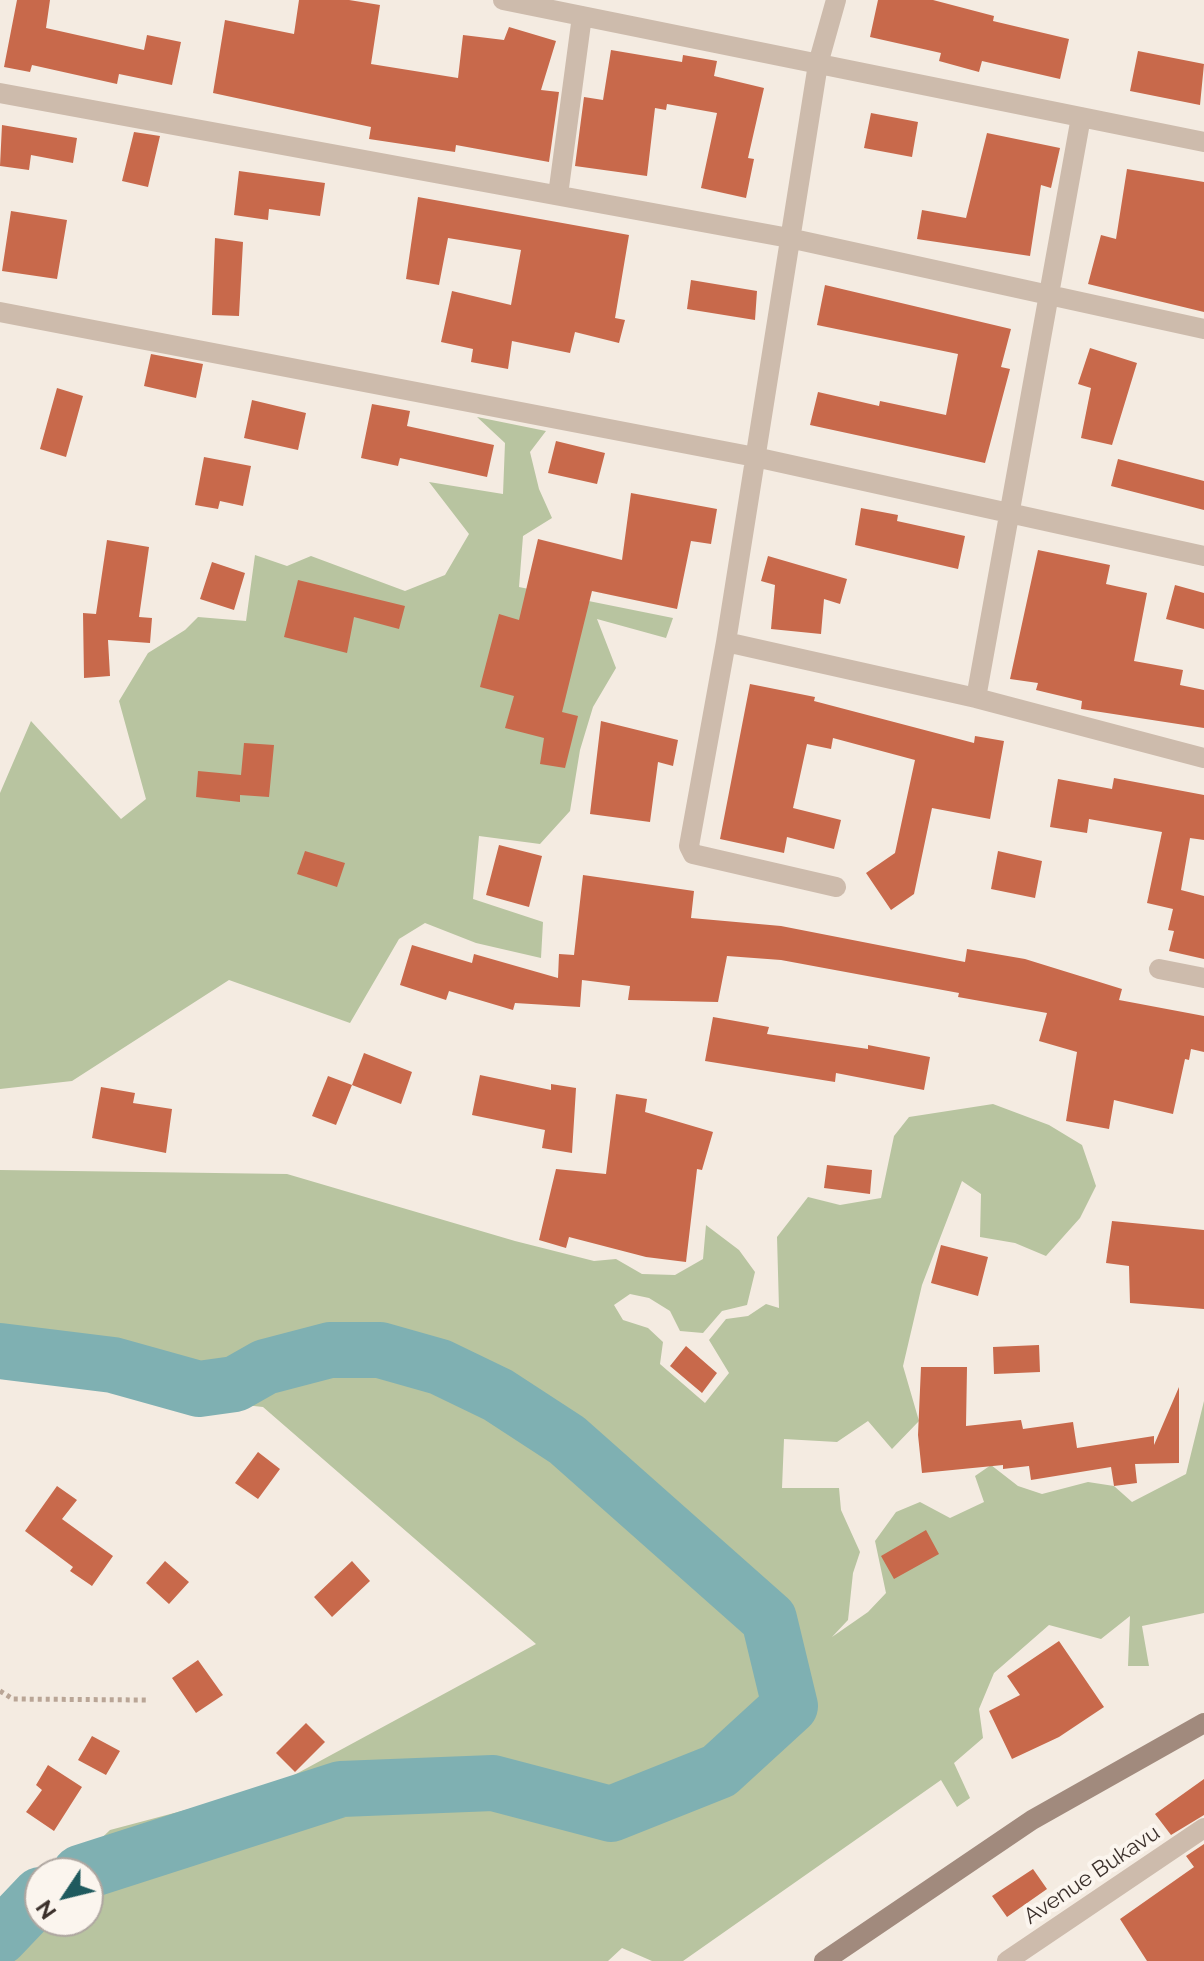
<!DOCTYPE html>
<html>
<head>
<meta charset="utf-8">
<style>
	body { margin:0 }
	#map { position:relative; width:1204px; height:1961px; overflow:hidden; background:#f4ebe1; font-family:Raleway,sans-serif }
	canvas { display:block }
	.north { position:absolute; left:24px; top:1857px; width:80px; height:80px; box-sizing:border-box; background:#fbf5ee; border:2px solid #aea6a0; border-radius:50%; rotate:235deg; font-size:22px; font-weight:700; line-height:32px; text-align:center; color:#3b302b }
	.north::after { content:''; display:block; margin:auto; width:28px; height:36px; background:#1f5a5e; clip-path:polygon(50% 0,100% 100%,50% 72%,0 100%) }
</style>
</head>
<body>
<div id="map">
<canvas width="1204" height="1961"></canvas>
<div class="north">N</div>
</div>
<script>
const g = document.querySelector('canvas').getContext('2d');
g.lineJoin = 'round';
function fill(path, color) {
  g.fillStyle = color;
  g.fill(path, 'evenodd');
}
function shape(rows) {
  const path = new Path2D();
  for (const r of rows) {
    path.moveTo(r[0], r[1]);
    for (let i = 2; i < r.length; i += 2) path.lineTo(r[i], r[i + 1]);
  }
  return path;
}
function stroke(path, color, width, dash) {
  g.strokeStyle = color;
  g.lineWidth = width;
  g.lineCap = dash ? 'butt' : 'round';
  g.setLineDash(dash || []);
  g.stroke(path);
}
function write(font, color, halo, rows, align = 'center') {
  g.font = font + ' Raleway,sans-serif';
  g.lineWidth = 8;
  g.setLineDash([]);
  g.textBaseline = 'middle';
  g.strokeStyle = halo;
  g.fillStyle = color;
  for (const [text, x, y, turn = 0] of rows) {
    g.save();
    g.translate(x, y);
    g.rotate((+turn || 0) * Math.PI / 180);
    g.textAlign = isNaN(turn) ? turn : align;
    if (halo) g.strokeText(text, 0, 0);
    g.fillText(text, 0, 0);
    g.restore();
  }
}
fill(shape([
	[477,417,546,431,530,452,539,489,552,518,523,536,519,587,673,618,666,638,597,619,616,668,593,707,580,750,570,811,540,844,479,836,473,899,543,922,541,958,476,943,425,923,399,939,350,1023,229,980,72,1081,0,1089,0,793,31,721,121,819,146,799,119,701,148,653,185,630,198,617,246,621,255,555,287,566,311,556,405,591,445,575,469,534,429,482,503,494,505,443],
	[993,1104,1049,1125,1082,1145,1096,1186,1080,1218,1046,1256,1015,1243,980,1237,981,1194,962,1181,922,1285,903,1366,919,1421,892,1449,868,1421,837,1442,784,1439,782,1488,839,1488,841,1510,860,1552,853,1573,848,1620,832,1637,868,1612,886,1593,875,1541,896,1512,920,1502,950,1518,984,1502,975,1476,991,1465,1018,1486,1042,1494,1088,1482,1114,1486,1132,1502,1186,1474,1204,1401,1204,1613,1142,1626,1149,1666,1128,1666,1130,1616,1101,1639,1049,1625,994,1673,979,1709,983,1738,954,1763,970,1798,957,1807,941,1780,683,1961,652,1961,622,1948,608,1961,0,1961,0,1935,40,1896,40,1921,88,1921,88,1873,65,1873,110,1830,272,1787,536,1644,263,1407,0,1378,0,1170,287,1174,515,1241,594,1261,616,1259,642,1274,675,1275,703,1259,706,1225,739,1250,755,1272,747,1305,722,1311,703,1333,680,1331,670,1311,649,1298,630,1294,614,1305,623,1320,648,1328,663,1342,660,1364,705,1403,729,1373,709,1340,726,1319,748,1316,766,1304,779,1308,777,1237,808,1197,840,1205,881,1198,894,1136,909,1117]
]), '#b8c4a0');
stroke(shape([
	[0,1351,113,1365,199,1389,235,1384,265,1367,330,1350,380,1350,440,1367,498,1395,567,1440,769,1619,790,1706,719,1771,611,1814,493,1783,341,1789,80,1873],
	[0,1937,40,1895]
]), '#7fb0b2', 56);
fill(shape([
	[17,0,50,0,46,28,144,50,147,35,181,42,172,85,119,74,117,84,32,65,30,72,4,67],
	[299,0,349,0,380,5,371,64,458,78,463,35,504,40,509,27,556,41,541,90,559,92,549,162,456,145,455,152,369,139,371,127,213,93,225,20,294,34],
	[878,0,933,0,994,16,993,21,1069,39,1060,79,982,61,979,72,939,61,941,53,870,37],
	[611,50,682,62,683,55,717,61,714,76,764,88,748,158,754,159,746,198,701,188,717,113,667,104,666,110,655,108,647,176,575,166,584,97,603,100],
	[1138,51,1204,64,1200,105,1130,91],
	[871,113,918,122,912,157,864,148],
	[2,125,77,138,73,163,31,155,29,170,0,166],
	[134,132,160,136,148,187,122,181],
	[987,133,1060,148,1051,188,1041,185,1030,256,917,239,922,210,966,218],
	[1127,169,1204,182,1204,312,1088,284,1101,235,1116,239],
	[239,171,325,183,320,216,269,209,268,220,234,215],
	[418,197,629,235,615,318,625,320,619,343,575,332,570,353,512,341,508,369,471,362,473,349,441,342,452,291,511,305,521,250,448,238,439,285,406,279],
	[11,211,67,220,57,279,2,271],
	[215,238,243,242,239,316,212,315],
	[691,280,757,291,755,320,687,309],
	[825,285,1011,329,1001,367,1010,369,985,463,810,425,818,392,879,406,880,401,946,415,958,354,817,325],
	[1090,348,1137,363,1112,445,1081,438,1091,388,1078,384],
	[151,354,203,364,196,398,144,386],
	[57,388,83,396,66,457,40,449],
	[252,400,306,413,298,450,244,438],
	[372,404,410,411,407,426,494,445,487,477,400,458,398,466,361,458],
	[556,441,605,453,597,484,548,473],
	[204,457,251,466,243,506,220,501,218,509,195,505],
	[1118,459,1204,481,1204,510,1111,486],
	[631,493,717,509,711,544,691,541,677,609,592,591,562,712,578,716,565,768,540,764,544,738,505,728,514,696,480,687,499,614,519,620,538,539,622,560],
	[861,508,898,515,897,521,965,536,958,569,855,545],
	[107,540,149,547,139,617,152,618,150,643,108,640,110,676,84,678,83,613,96,614],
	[1038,550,1110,565,1106,584,1147,593,1134,661,1183,670,1180,685,1204,690,1204,728,1081,709,1082,701,1036,690,1038,683,1010,679],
	[768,556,847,579,840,604,824,599,821,634,771,629,775,585,761,581],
	[212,562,245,573,234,610,200,599],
	[298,580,405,606,399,629,354,617,347,653,284,637],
	[1175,585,1204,593,1204,629,1166,619],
	[750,684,815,697,814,701,974,743,975,736,1004,741,990,819,932,808,914,894,891,910,866,873,895,853,915,760,833,738,831,749,807,744,793,808,841,820,834,849,787,837,784,853,720,839],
	[601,721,678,740,673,766,658,762,650,822,590,814],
	[244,743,274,745,269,797,240,795,240,802,196,797,198,771,241,775],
	[1114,778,1204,795,1204,840,1190,838,1181,890,1204,896,1204,959,1169,951,1174,931,1168,930,1173,909,1147,903,1162,832,1089,819,1087,833,1050,827,1058,779,1112,789],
	[499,845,542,856,529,907,486,895],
	[305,851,345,863,337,887,297,874],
	[998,851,1042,861,1035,898,991,889],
	[583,875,694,891,691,918,781,926,965,962,967,949,1025,959,1122,989,1119,1000,1204,1016,1204,1052,1191,1049,1189,1060,1185,1059,1173,1114,1114,1100,1109,1129,1066,1121,1077,1052,1039,1041,1047,1013,958,997,959,993,781,960,727,956,718,1002,628,1000,630,986,582,980,580,1007,515,1003,513,1010,449,991,446,1000,400,985,412,945,472,963,474,954,558,978,559,954,574,955],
	[713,1017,769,1027,767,1034,868,1049,868,1045,930,1057,924,1090,836,1073,835,1082,705,1061],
	[364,1053,412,1072,401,1104,352,1085],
	[480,1075,551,1090,551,1084,576,1088,572,1153,542,1148,545,1130,472,1115],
	[328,1076,352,1085,336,1125,312,1116],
	[101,1087,135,1093,133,1103,172,1109,166,1153,92,1138],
	[616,1094,647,1099,645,1112,713,1132,702,1170,697,1169,686,1262,646,1257,569,1237,566,1248,539,1240,556,1169,606,1174],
	[827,1165,872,1170,870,1194,824,1188],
	[1112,1221,1204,1230,1204,1309,1130,1303,1129,1266,1106,1263],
	[941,1245,988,1257,978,1296,931,1283],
	[1039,1345,1040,1372,994,1374,993,1347],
	[686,1346,717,1373,702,1393,670,1366],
	[921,1367,967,1367,966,1426,1021,1420,1023,1429,1073,1422,1077,1448,1154,1436,1154,1445,1179,1387,1179,1463,1135,1464,1137,1483,1114,1486,1111,1467,1031,1480,1029,1466,1003,1469,1003,1465,922,1473,918,1435],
	[258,1452,280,1469,258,1499,235,1483],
	[57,1486,77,1500,62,1519,113,1556,92,1586,70,1571,73,1567,25,1531],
	[926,1530,939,1554,894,1579,881,1556],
	[165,1561,189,1582,169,1604,146,1583],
	[352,1561,370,1581,332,1617,314,1597],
	[1059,1641,1104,1707,1059,1737,1012,1759,989,1711,1020,1695,1007,1676],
	[198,1660,223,1695,196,1713,172,1678],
	[306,1723,325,1742,295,1772,276,1753],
	[92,1736,120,1751,106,1775,78,1760],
	[48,1765,82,1787,54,1831,26,1812,42,1790,36,1785],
	[1204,1779,1204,1815,1171,1835,1155,1814],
	[1204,1844,1204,1961,1147,1961,1120,1919,1194,1867,1186,1856],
	[1033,1869,1047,1889,1007,1917,992,1896]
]), '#c8694b');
stroke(shape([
	[0,1691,13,1699,146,1700]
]), '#b9a596', 5, [4, 4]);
stroke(shape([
	[503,0,1204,142],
	[0,93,789,238,1204,329],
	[558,195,582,16],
	[0,312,755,457,1204,556],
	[726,642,976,698,1204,758],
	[976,698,1081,117],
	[836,887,693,854,689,846,726,642,818,64,836,0],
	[1159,969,1204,978],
	[1007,1961,1204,1828]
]), '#cdbbac', 20);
stroke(shape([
	[824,1961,1032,1820,1204,1723]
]), '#a18a7d', 20);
write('22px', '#3b302b', '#fbf5ee', [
	["Avenue Bukavu",1092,1875,-34]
]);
</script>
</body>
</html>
